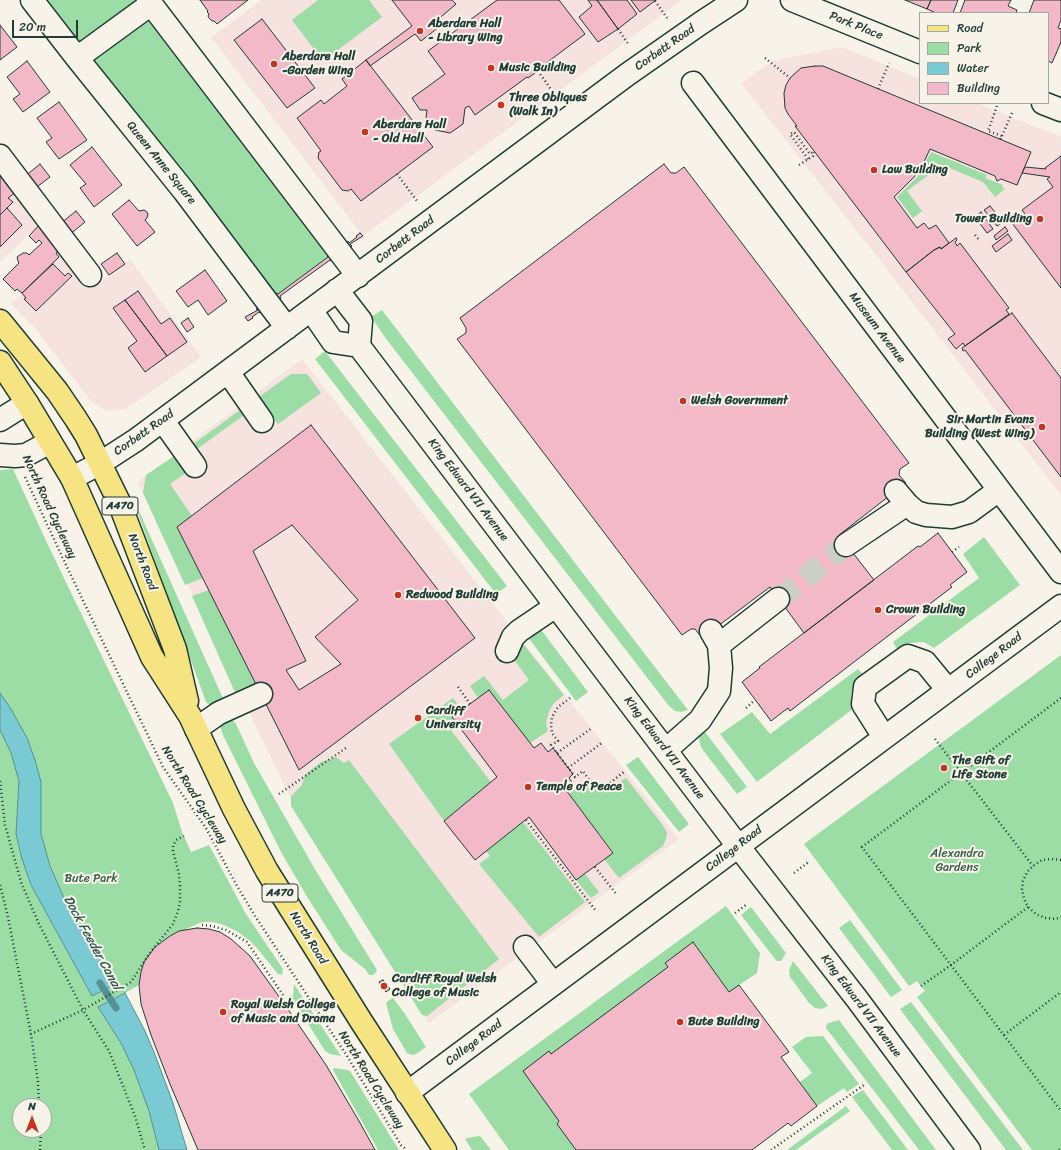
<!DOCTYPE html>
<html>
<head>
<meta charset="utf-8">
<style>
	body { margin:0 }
	#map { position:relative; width:1061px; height:1150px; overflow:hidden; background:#f7f3e8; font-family:Sriracha,sans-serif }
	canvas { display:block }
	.legend { position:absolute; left:919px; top:12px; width:130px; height:92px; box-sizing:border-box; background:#f7f3e8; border:1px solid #a1aaa0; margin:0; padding:5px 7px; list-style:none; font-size:12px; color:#1f3d34 }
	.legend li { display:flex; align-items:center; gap:8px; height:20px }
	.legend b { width:20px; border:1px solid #a1aaa0 }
	.north { position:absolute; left:12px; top:1098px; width:40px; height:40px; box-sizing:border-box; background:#f7f3e8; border:1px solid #a1aaa0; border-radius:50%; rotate:0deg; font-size:11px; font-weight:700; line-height:16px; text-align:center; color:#1f3d34 }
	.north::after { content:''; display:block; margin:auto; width:14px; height:18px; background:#c8321e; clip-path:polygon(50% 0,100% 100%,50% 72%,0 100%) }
	.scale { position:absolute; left:12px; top:20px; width:66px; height:18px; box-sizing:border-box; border:2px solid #1f3d34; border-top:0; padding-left:5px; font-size:12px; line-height:14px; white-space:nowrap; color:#1f3d34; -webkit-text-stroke:3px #f7f3e8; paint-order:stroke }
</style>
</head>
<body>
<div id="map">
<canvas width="1061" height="1150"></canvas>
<ul class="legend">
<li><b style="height:5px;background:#f6e381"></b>Road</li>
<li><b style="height:11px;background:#9cdda6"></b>Park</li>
<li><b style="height:11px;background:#79cad3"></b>Water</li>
<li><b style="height:11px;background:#f3b9c9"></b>Building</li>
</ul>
<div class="north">N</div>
<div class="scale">20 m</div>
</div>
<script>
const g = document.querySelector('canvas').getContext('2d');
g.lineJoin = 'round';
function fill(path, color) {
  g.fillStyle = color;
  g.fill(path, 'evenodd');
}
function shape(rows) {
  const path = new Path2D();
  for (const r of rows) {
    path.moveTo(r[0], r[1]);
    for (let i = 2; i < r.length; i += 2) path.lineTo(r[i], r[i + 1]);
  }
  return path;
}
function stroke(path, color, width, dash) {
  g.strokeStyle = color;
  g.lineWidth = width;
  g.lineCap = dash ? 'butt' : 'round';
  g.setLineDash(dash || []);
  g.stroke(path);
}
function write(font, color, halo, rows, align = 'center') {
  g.font = font + ' Sriracha,sans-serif';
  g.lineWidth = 4;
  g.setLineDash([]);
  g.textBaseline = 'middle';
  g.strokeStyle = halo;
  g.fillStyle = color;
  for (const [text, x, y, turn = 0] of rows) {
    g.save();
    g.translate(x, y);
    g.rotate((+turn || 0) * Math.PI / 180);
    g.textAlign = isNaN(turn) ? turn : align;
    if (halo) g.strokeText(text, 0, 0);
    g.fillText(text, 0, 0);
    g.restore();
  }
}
fill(shape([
	[262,0,682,0,363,236,211,37],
	[842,47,920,79,920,103,977,103,1061,137,1061,495,896,281,741,83,772,61],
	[0,171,41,223,0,262],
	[64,254,90,289,130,259,201,357,126,409,111,411,101,408,91,401,35,328,11,304,59,257],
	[302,359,519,637,679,839,429,1023,291,799,138,482]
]), '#f6e2df');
fill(shape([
	[45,0,134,0,136,3,87,43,78,43],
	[318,0,369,0,382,17,323,61,292,20],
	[148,18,152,21,330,254,327,256,328,257,278,294,277,293,273,296,93,63,91,56],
	[931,152,987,175,985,178,1003,185,1002,187,1005,189,995,197,983,182,942,165,907,191,922,211,913,218,897,197,917,177],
	[382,310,611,610,688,710,681,712,675,711,669,706,387,340,371,317],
	[325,351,348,381,507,586,496,594,315,359],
	[291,374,307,374,321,393,278,424,271,415,269,417,256,399],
	[243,408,247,413,193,452,189,447],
	[179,453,190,470,170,484,192,516,203,578,185,585,143,493,146,475],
	[13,469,47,543,173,803,182,832,191,852,209,845,246,914,283,969,282,975,278,974,256,947,249,940,238,932,224,925,212,922,202,922,170,936,155,947,144,962,141,972,139,985,125,993,145,1031,154,1052,173,1103,187,1150,0,1150,0,470],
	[20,1106,44,1106,44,1130,20,1130],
	[136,508,138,509,226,705,211,706,206,702],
	[984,537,1020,585,934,648,924,642,910,643,897,649,893,642,979,578,963,554],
	[209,590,258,688,237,697,192,596],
	[539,627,588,692,576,701,527,636],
	[524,645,564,695,554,703,549,711,546,723,548,731,530,743,489,690,478,698,470,686,484,676,503,700,529,680,510,654],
	[1061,655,1061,1150,1032,1150,917,997,925,991,917,981,909,986,804,844],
	[858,669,863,674,861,675,862,676,856,683,852,689,851,694,851,700,854,708,757,782,720,734,752,712,770,734],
	[453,698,462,710,452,717,453,719,444,727,448,732,450,729,491,782,444,821,389,744],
	[229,718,233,720,236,724,254,763,316,871,377,970,376,972,373,975,369,975,365,969,341,950,306,895,281,852,222,733,220,724],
	[702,728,747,787,737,794,702,749,700,744,699,737,700,732],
	[336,757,344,763,349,760,499,959,427,1016,422,1015,291,806,291,796,302,785,305,775,321,762],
	[638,757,689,824,679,832,626,765],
	[626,778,662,824,667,832,666,839,663,846,619,878,604,859,613,852,569,794,585,782,590,786,600,790,609,789],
	[523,822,585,902,539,937,479,864,490,856,486,851],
	[585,874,599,892,591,898,576,880],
	[726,906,760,953,757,973,729,992,693,942,666,963,668,967,557,1123,576,1150,509,1150,469,1094],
	[751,907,786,953,781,961,777,961,775,959,741,915],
	[850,920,902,990,891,997,839,928],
	[793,961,828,1006,822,1009,815,1008,809,1003,790,977,789,970],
	[294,984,341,1056,330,1054,325,1051,294,1001,293,998],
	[393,998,405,1014,426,1047,416,1054,412,1055,407,1053,393,1029,386,1003,388,1001],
	[911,1002,1023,1150,1006,1150,900,1009],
	[839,1020,842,1024,936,1150,919,1150,826,1028,826,1026,828,1023],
	[823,1036,859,1084,847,1092,844,1088,817,1106,800,1082,812,1073,792,1047,806,1037],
	[334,1068,347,1070,350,1071,399,1150,378,1150,333,1070],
	[863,1090,908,1150,892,1150,852,1097],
	[846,1106,850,1111,796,1150,787,1150],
	[479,1136,481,1137,491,1150,472,1150,465,1139,467,1138]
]), '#9cdda6');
const water = shape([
	[0,693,11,709,27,738,35,760,41,782,41,834,50,866,64,898,87,940,118,983,92,996,31,885,22,859,16,834,19,781,11,753,0,730,0,693],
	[125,993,145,1031,154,1052,173,1103,187,1150,159,1150,149,1111,134,1070,121,1043,98,1007,125,993]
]);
fill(water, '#79cad3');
stroke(water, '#559293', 1);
stroke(shape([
	[100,983,116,1008]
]), '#559293', 7);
const building = shape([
	[200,0,248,0,217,24,214,21,212,21,209,18,208,16,209,14,207,12,208,11,200,0],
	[392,0,452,0,456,4,435,22,439,27,421,41,415,34,370,66,366,60,412,26,392,0],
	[497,0,559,0,585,34,545,64,546,65,528,78,527,77,475,115,469,106,465,108,463,124,450,133,435,130,426,118,427,110,420,110,412,98,445,74,428,51,497,0],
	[588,0,597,0,618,29,598,42,579,17,592,6,588,0],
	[597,0,627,0,637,14,618,29,597,0],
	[631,0,656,0,640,12,631,0],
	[905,0,931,0,927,9,905,0],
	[931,0,958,0,953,13,936,13,927,9,931,0],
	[965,0,1011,0,1008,6,1017,10,1016,13,960,13,965,0],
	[1034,0,1061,0,1061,20,1058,28,1061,29,1061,42,1052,63,1048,61,1048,13,1029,13,1034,0],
	[262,19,315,88,287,108,234,40,262,19],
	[0,25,17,47,0,60,0,25],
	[366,60,433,147,361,201,351,189,348,191,342,190,318,158,319,152,321,151,297,118,321,100,324,104,347,86,342,79,366,60],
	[27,61,50,92,23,112,13,99,20,94,7,77,27,61],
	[815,66,823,66,852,78,1031,152,1017,185,1001,179,997,181,995,176,930,149,922,166,915,176,894,197,917,228,924,223,929,229,936,225,949,243,941,249,940,247,934,250,906,272,795,126,797,126,788,114,785,108,784,93,786,85,790,78,801,68,815,66],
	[59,102,87,140,59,159,46,142,52,138,37,118,59,102],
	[92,147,122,185,94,207,80,188,86,184,70,165,92,147],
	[1061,156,1061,288,1012,223,1025,214,1022,210,1053,187,1047,179,1050,177,1022,173,1025,167,1046,169,1045,168,1061,156],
	[40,164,50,177,33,190,23,178,40,164],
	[664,164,671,173,676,173,684,167,909,463,900,469,899,475,906,483,839,535,874,580,804,633,770,587,702,638,695,629,691,629,682,635,457,339,466,333,466,328,460,318,664,164],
	[0,173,16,192,8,198,13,202,0,215,0,173],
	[129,200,139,211,144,210,147,212,148,214,147,218,145,220,155,232,137,246,112,214,129,200],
	[990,206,1003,222,997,226,984,210,990,206],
	[7,208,22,225,0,247,0,215,7,208],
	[76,211,85,222,69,235,60,224,76,211],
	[981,212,993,229,987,233,975,217,981,212],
	[41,223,61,249,56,253,59,257,22,293,17,289,15,291,3,279,19,263,18,261,17,257,23,253,27,253,29,255,42,243,39,240,36,243,29,236,41,223],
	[1005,227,1008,231,996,240,994,236,1005,227],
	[360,233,363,236,350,244,352,246,347,250,343,245,348,241,349,243,357,237,356,236,360,233],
	[1008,234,1012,240,996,252,992,246,1008,234],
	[956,238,957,240,955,242,957,246,960,243,1009,308,1006,310,1009,314,965,346,963,343,956,349,948,339,955,334,906,272,934,250,940,247,941,249,956,238],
	[117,253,125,264,109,275,101,264,117,253],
	[332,253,335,258,331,261,330,260,280,296,281,298,276,302,272,297,277,293,278,294,328,257,327,256,332,253],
	[53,264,65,276,68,273,72,276,36,311,24,299,26,298,22,293,53,264],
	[205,270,227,301,208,315,198,300,188,307,176,291,205,270],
	[138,291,161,324,170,318,187,342,167,356,125,300,138,291],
	[125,300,167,356,145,372,128,348,137,341,113,308,125,300],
	[261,306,265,310,260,313,259,312,252,317,253,318,248,321,245,317,258,310,256,309,261,306],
	[1012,313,1061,378,1061,477,965,350,963,351,962,348,1012,313],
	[188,318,194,327,187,332,181,323,188,318],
	[311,425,475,638,299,770,177,527,311,425],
	[292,525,358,600,315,637,341,664,299,690,286,670,306,661,253,551,292,525],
	[938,533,967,572,950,585,952,587,790,711,788,708,771,721,742,682,760,668,759,667,918,546,920,547,938,533],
	[489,690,534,748,541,743,548,752,553,748,573,774,569,778,574,785,566,790,613,853,576,880,529,817,475,860,444,821,497,777,452,717,489,690],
	[197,928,209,929,220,932,231,939,250,956,290,1012,326,1065,359,1121,375,1150,198,1150,170,1084,151,1035,141,1004,139,985,141,972,144,962,155,947,170,936,179,931,197,928],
	[693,942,729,992,739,985,789,1052,781,1057,817,1106,791,1126,788,1123,752,1150,576,1150,557,1124,559,1121,523,1071,549,1051,551,1054,668,967,665,963,693,942],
	[383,980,390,989,386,992,379,982,383,980]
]);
fill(building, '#f3b9c9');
stroke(building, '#1f3d34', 1);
stroke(shape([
	[778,599,846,545]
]), '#cccfc4', 22, [22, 11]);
const minor = shape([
	[32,0,77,58,184,191,287,328],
	[148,0,358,276],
	[792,0,920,52],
	[77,58,151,4],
	[693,83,1061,572],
	[1043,103,1061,110],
	[0,156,90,275],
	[337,290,361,321,359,346,738,846,857,999,969,1150],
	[311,310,333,342,359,346],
	[228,372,262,421],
	[0,420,27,403],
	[163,421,195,466],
	[0,455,15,456,26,455,50,442],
	[72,478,99,464,136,440,628,74,701,23,736,0],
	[896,491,907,504,916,512,926,515,952,517,969,512,999,490],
	[846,545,907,504],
	[719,645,778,599],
	[507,651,513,637,519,631,556,606],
	[196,729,219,713,261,694],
	[884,737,863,704,865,687,908,656,925,662,948,690],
	[666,750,700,720,719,691,721,668,719,645,711,631],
	[525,947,553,984],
	[407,1093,1061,606]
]);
const major = shape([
	[0,321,57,391,76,419,86,435,119,502,175,649,187,701],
	[0,362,27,403,72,478,152,657,190,716,234,809,267,871,361,1021,445,1150]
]);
stroke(minor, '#1f3d34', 25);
stroke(major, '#1f3d34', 25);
stroke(shape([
	[655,1,667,18],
	[618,29,629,45],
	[765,58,790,78],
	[538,71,557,98],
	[878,89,889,63],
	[997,106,988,131,1002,136,1000,140],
	[1002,136,1012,113],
	[808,159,790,134,794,132,810,154,814,151],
	[799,165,813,156,814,152],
	[397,174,417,201],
	[975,235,980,241],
	[25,477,66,565,163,767,206,828,237,886,255,916,347,1056,401,1145,407,1150],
	[952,552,959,547],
	[458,687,470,704],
	[570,698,558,707,552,717,551,725,552,733,558,741,551,745,573,774,575,777,583,771,589,780,595,783,603,785,610,783,625,771],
	[1061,698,862,847,1061,1111],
	[746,708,755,700],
	[935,739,1033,866],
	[557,753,592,728],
	[568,768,603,742],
	[0,781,5,825,21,882,38,922,83,1010,109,1051,135,1116,145,1150],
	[279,794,346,748],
	[526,820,596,911],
	[1061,860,1051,859,1042,860,1033,866,1027,872,1023,881,1022,889,1024,899,1028,907,1036,914,1045,918,1056,919,1061,917],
	[595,867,617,895],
	[794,873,810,861],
	[0,885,8,917,31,1034],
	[735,913,746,905],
	[202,925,212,926,226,930,247,942,283,995],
	[921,986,951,965,1028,907],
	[1004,1035,1061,992],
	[39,1106,38,1082,31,1034,83,1010,131,982,149,954,173,924,178,911,180,902,180,886,179,874,173,851,173,846,176,840,184,836],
	[40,1150,41,1130],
	[771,1150,864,1085],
	[1059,1150,1061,1149]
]), '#1f3d34', 2.5, [1, 3]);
stroke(minor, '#f7f3e8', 22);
stroke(major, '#f6e381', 22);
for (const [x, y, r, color] of [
	[420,31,4,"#c8321e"],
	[274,64,4,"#c8321e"],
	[491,68,4,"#c8321e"],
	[501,105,4,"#c8321e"],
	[365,132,4,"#c8321e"],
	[874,170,4,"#c8321e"],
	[1040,219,4,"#c8321e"],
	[683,401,4,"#c8321e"],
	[1042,427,4,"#c8321e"],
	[398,595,4,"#c8321e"],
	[878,610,4,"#c8321e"],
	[418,718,4,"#c8321e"],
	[944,768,4,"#c8321e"],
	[528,787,4,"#c8321e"],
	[384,986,4,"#c8321e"],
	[223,1012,4,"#c8321e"],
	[680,1022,4,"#c8321e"]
]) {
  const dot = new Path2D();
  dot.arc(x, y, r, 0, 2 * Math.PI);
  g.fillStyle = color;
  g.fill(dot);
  stroke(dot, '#f7f3e8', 1.5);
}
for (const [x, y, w] of [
	[120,506,36],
	[280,893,36]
]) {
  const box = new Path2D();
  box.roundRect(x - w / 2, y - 9, w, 18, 3);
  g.fillStyle = '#f7f3e8';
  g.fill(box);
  stroke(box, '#1f3d34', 1);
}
write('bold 11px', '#1f3d34', null, [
	["A470",120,506],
	["A470",280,893]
]);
write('bold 12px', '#1f3d34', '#f7f3e8', [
	["Aberdare Hall",428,24],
	["- Library Wing",428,38],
	["Aberdare Hall",282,57],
	["-Garden Wing",282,71],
	["Music Building",499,68],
	["Three Obliques",509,98],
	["(Walk In)",509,112],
	["Aberdare Hall",373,125],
	["- Old Hall",373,139],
	["Law Building",882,170],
	["Tower Building",1032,219,"right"],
	["Welsh Government",691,401],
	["Sir Martin Evans",1034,420,"right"],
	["Building (West Wing)",1034,434,"right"],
	["Redwood Building",406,595],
	["Crown Building",886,610],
	["Cardiff",426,711],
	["University",426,725],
	["The Gift of",952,761],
	["Life Stone",952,775],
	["Temple of Peace",536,787],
	["Cardiff Royal Welsh",392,979],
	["College of Music",392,993],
	["Royal Welsh College",231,1005],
	["of Music and Drama",231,1019],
	["Bute Building",688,1022]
], 'left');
write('12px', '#1f3d34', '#f7f3e8', [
	["Park Place",856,26,22],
	["Corbett Road",665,48,-35],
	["Queen Anne Square",161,163,51],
	["Corbett Road",405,240,-37],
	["Museum Avenue",877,328,53],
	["Corbett Road",144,433,-35],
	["King Edward VII Avenue",468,490,53],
	["North Road Cycleway",49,507,65],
	["North Road",142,562,69],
	["College Road",994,656,-37],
	["King Edward VII Avenue",664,748,53],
	["North Road Cycleway",194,795,58],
	["College Road",734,849,-37],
	["North Road",308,938,58],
	["King Edward VII Avenue",861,1006,53],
	["College Road",474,1043,-37],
	["North Road Cycleway",371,1080,58]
]);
write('12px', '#385d4b', '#f7f3e8', [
	["Alexandra",957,854],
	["Gardens",957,868],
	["Bute Park",91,879]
]);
write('italic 13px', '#315954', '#f7f3e8', [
	["Dock Feeder Canal",92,943,61]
]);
</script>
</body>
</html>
